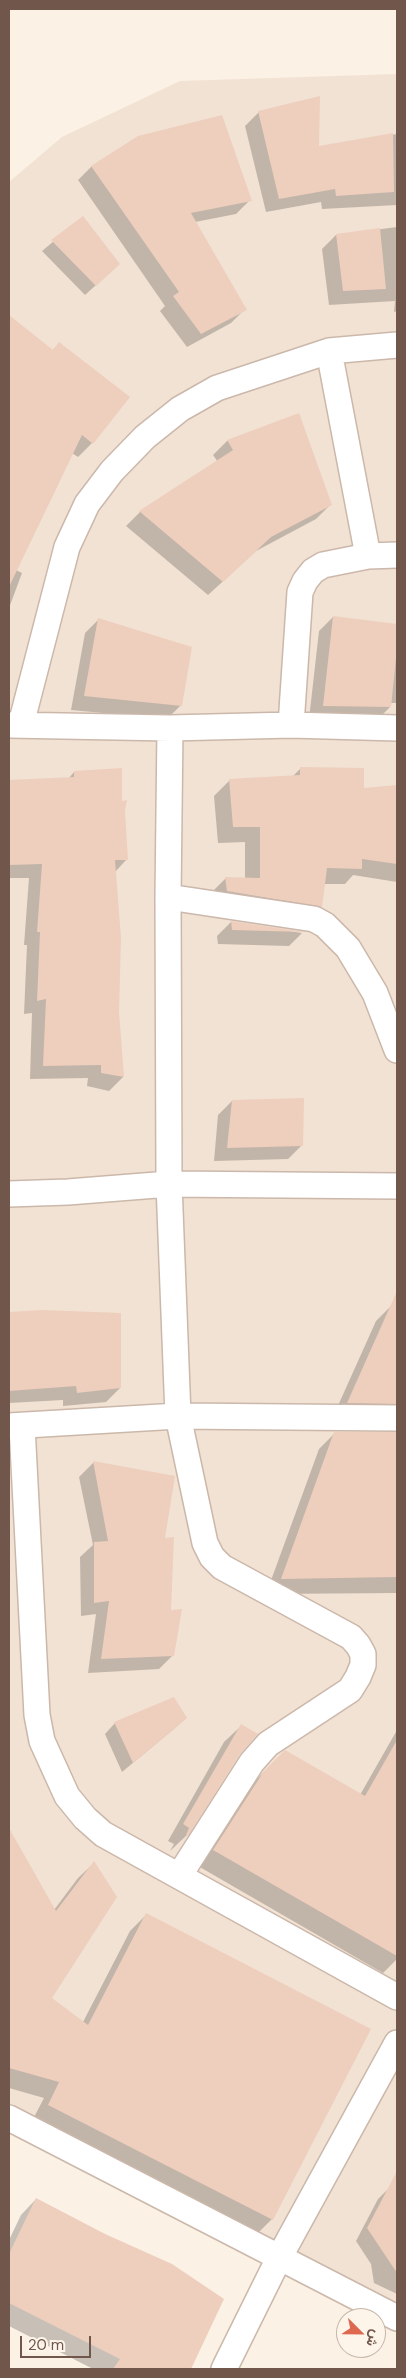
<!DOCTYPE html>
<html>
<head>
<meta charset="utf-8">
<style>
	body { margin:0 }
	#map { position:relative; width:406px; height:2378px; overflow:hidden; background:#fbf1e4; font-family:"DM Sans",Vazirmatn,sans-serif }
	canvas { display:block }
	.frame { position:absolute; inset:0; border:10px solid #71574b; pointer-events:none }
	.north { position:absolute; left:336px; top:2308px; width:50px; height:50px; box-sizing:border-box; background:#fef5ea; border:1px solid #c6b6aa; border-radius:50%; rotate:113deg; font-size:14px; font-weight:700; line-height:20px; text-align:center; color:#71574b }
	.north::after { content:''; display:block; margin:auto; width:18px; height:22px; background:#dd6950; clip-path:polygon(50% 0,100% 100%,50% 72%,0 100%) }
	.scale { position:absolute; left:20px; top:2336px; width:71px; height:22px; box-sizing:border-box; border:2px solid #71574b; border-top:0; padding-left:6px; font-size:15px; line-height:18px; white-space:nowrap; color:#71574b; -webkit-text-stroke:4px #fef5ea; paint-order:stroke }
</style>
</head>
<body>
<div id="map">
<canvas width="406" height="2378"></canvas>
<div class="frame"></div>
<div class="north">ش</div>
<div class="scale">20 m</div>
</div>
<script>
const g = document.querySelector('canvas').getContext('2d');
g.lineJoin = 'round';
function fill(path, color) {
  g.fillStyle = color;
  g.fill(path, 'evenodd');
}
function shape(rows) {
  const path = new Path2D();
  for (const r of rows) {
    path.moveTo(r[0], r[1]);
    for (let i = 2; i < r.length; i += 2) path.lineTo(r[i], r[i + 1]);
  }
  return path;
}
function stroke(path, color, width, dash) {
  g.strokeStyle = color;
  g.lineWidth = width;
  g.lineCap = dash ? 'butt' : 'round';
  g.setLineDash(dash || []);
  g.stroke(path);
}
fill(shape([
	[397,74,397,2316,9,2117,9,182,62,137,180,81]
]), '#f2e2d3');
fill(shape([
	[259,112,318,147,397,134,397,205,322,209,321,202,266,212,245,126],
	[92,166,250,200,236,214,195,222,245,309,231,323,187,347,160,311,165,306,78,180],
	[83,217,108,274,85,295,42,251],
	[397,227,397,311,394,312,395,301,329,305,322,249,336,235],
	[9,316,52,351,59,344,92,443,78,457,72,453,16,570,22,573,9,608],
	[298,415,330,505,316,519,256,551,208,595,126,526,140,512,218,462,213,455,227,441],
	[333,617,397,625,397,703,391,703,390,707,376,721,309,719,319,631],
	[99,619,181,705,167,719,71,710,85,633],
	[301,768,362,789,397,786,397,882,353,875,345,884,324,884,321,907,305,922,210,894,226,878,245,879,245,842,218,843,214,796,230,780,292,777],
	[74,772,121,802,124,811,127,859,115,872,118,1012,123,1077,109,1091,87,1086,88,1078,30,1079,32,1013,24,1014,27,945,24,945,29,878,9,878,9,781,69,778],
	[231,922,302,933,289,946,218,944,217,936],
	[232,1101,302,1145,288,1159,214,1161,218,1115],
	[392,1305,397,1305,397,1593,266,1594,319,1449,335,1433,396,1434,394,1427,332,1419,376,1321],
	[42,1311,120,1388,106,1402,63,1406,63,1400,9,1403,9,1314],
	[93,1463,174,1477,164,1539,173,1655,159,1669,88,1673,96,1614,81,1616,80,1557,93,1545,79,1477],
	[186,1718,175,1728,122,1772,105,1734,115,1723],
	[241,1726,239,1753,187,1835,170,1851,174,1844,168,1841,224,1742],
	[397,1730,397,1959,383,1973,198,1866,248,1788,264,1772,360,1795],
	[15,1841,54,1910,78,1878,94,1863,51,1999,83,2022,130,1931,146,1915,272,2219,256,2235,32,2121,44,2098,9,2088,9,1846],
	[397,2185,397,2294,374,2283,371,2264,356,2241,378,2199,390,2187,395,2190],
	[36,2199,222,2299,190,2369,93,2369,9,2326,9,2240,21,2215]
]), '#0003');
fill(shape([
	[320,96,319,146,393,133,394,192,336,196,335,189,279,199,258,111],
	[222,115,252,201,191,213,247,310,201,334,173,296,179,292,91,166,138,136],
	[83,216,120,264,96,286,51,240],
	[380,228,386,289,343,291,336,234],
	[9,315,53,350,59,342,130,397,93,444,82,435,9,587],
	[299,413,332,505,271,537,223,582,139,511,233,450,227,440],
	[333,616,397,624,397,649,391,707,323,706],
	[98,618,192,647,182,706,84,696],
	[300,767,364,768,364,788,397,785,397,864,362,859,362,869,327,868,322,907,227,891,225,877,260,878,260,827,233,827,229,779,300,775],
	[122,768,122,801,127,800,125,811,128,860,115,860,121,938,119,1012,124,1077,101,1073,101,1065,43,1066,46,999,37,1001,40,932,37,932,42,864,9,865,9,780,74,777,74,771],
	[231,921,304,932,232,930],
	[304,1098,303,1146,227,1148,232,1100],
	[397,1291,397,1404,347,1403],
	[42,1310,121,1313,121,1388,77,1393,76,1386,9,1391,9,1312],
	[334,1432,397,1432,397,1577,281,1579],
	[93,1461,175,1476,165,1538,174,1537,171,1610,182,1609,174,1656,101,1659,109,1601,94,1603,94,1542,108,1541],
	[174,1697,187,1718,133,1763,114,1722],
	[241,1724,258,1734,240,1754,188,1836,186,1835,189,1828,183,1824],
	[397,1740,397,1956,213,1850,264,1771,285,1750,365,1796],
	[9,1828,56,1911,94,1861,117,1897,52,1998,88,2025,146,1913,371,2029,273,2220,48,2105,59,2082,9,2068],
	[397,2171,397,2273,367,2228],
	[36,2198,105,2234,172,2264,224,2299,191,2369,113,2369,120,2359,9,2303,9,2254]
]), '#eecebd');
const street = shape([
	[329,351,368,556],
	[21,724,67,547,87,504,112,471,145,437,180,409,217,388,329,351,397,345],
	[9,725,170,728,291,725,397,728],
	[291,725,300,592,305,581,313,571,323,565,368,556,397,555],
	[170,728,168,897,169,1184,178,1416,205,1543,212,1557,222,1567,351,1637,358,1645,363,1654,363,1665,358,1677,350,1690,268,1744,252,1762,179,1876],
	[168,897,314,919,325,925,348,948,375,993,397,1050],
	[9,1194,68,1192,169,1184,397,1186],
	[9,1426,178,1416,397,1418],
	[22,1426,37,1715,42,1741,67,1796,85,1818,103,1834,397,1997],
	[9,2118,397,2318],
	[224,2369,279,2258,397,2043]
]);
stroke(street, '#cbb8ab', 28);
stroke(street, '#fff', 25);
</script>
</body>
</html>
